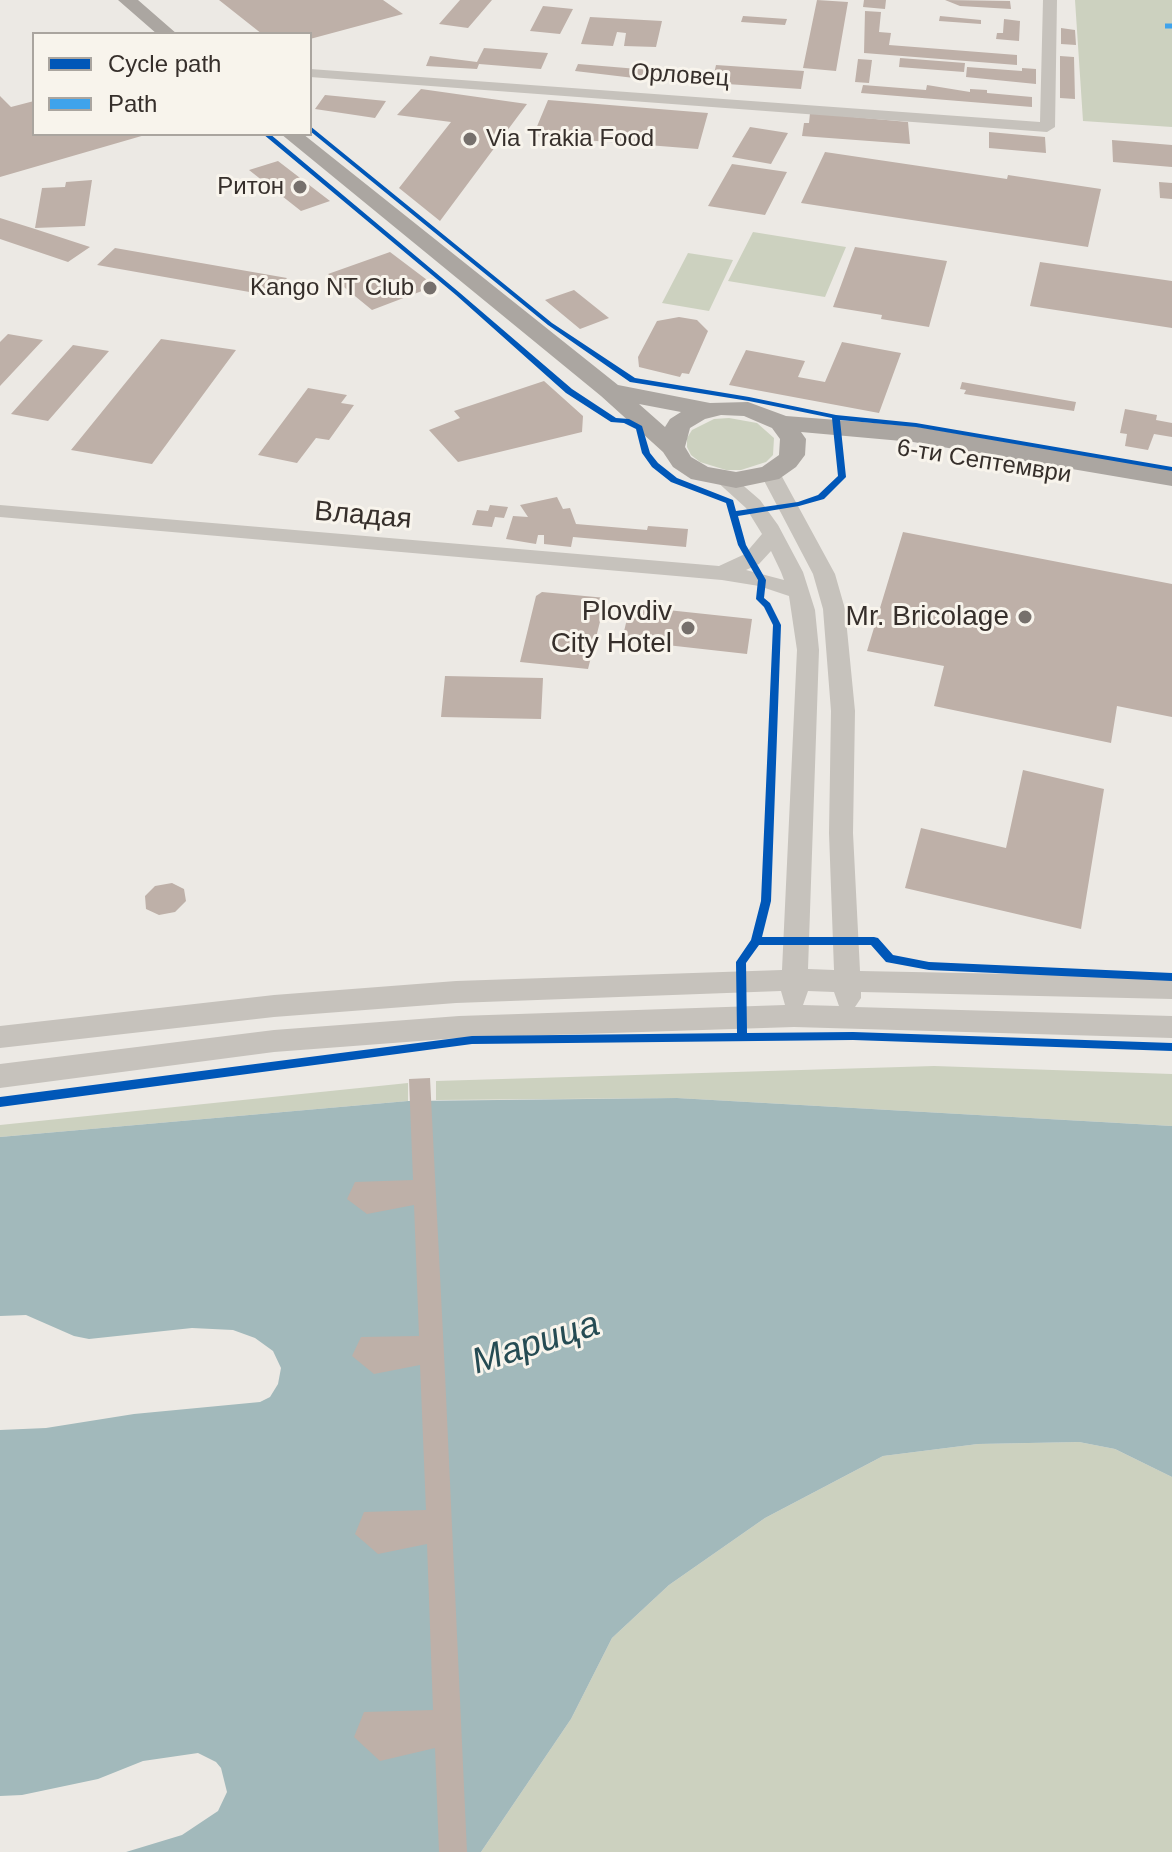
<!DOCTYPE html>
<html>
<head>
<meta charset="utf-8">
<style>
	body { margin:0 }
	#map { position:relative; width:1172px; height:1852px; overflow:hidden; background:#ece9e4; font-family:Arial,sans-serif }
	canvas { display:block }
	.legend { position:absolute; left:32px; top:32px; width:280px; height:104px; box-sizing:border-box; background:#f8f4ec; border:2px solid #aaa59f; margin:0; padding:10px 14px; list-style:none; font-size:24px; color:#362f2b }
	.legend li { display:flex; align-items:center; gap:16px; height:40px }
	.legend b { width:40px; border:2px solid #aaa59f }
</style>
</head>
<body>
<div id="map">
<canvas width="1172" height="1852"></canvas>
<ul class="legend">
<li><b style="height:10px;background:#0057b8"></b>Cycle path</li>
<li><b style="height:10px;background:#3fa3eb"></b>Path</li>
</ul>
</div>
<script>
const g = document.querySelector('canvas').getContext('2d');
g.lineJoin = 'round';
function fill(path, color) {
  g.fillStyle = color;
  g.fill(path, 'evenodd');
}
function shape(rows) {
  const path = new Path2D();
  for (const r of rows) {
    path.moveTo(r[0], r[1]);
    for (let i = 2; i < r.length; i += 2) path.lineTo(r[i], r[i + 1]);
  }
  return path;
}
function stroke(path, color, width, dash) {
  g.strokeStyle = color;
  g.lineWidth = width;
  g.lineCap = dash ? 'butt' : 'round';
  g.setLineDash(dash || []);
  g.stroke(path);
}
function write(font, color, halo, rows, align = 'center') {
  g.font = font + ' Arial,sans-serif';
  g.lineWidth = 6;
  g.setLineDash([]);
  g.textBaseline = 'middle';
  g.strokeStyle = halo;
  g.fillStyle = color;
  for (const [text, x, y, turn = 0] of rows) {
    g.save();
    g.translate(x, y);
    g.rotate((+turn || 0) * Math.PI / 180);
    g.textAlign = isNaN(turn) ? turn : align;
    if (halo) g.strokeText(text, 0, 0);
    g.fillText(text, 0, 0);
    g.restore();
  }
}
fill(shape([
	[1075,0,1172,0,1172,127,1083,121],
	[753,232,846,247,825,297,728,281],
	[688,253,733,260,709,311,662,303],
	[729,418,757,423,774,438,773,455,766,462,741,470,726,470,700,462,691,455,687,447,687,438,692,430,714,419],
	[934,1066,1172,1074,1172,1126,677,1098,436,1100,436,1081],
	[408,1083,408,1101,0,1137,0,1125],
	[1079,1442,1115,1449,1172,1477,1172,1852,481,1852,571,1719,612,1638,669,1585,765,1518,883,1456,978,1444]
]), '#ccd1bf');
fill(shape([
	[677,1098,1172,1126,1172,1477,1115,1449,1079,1442,978,1444,883,1456,765,1518,669,1585,612,1638,571,1719,481,1852,126,1852,182,1835,218,1811,227,1792,221,1768,216,1762,198,1753,143,1761,98,1779,22,1795,0,1796,0,1430,46,1428,134,1414,260,1402,270,1397,278,1384,281,1368,273,1351,255,1338,233,1330,192,1328,89,1339,74,1336,26,1315,0,1316,0,1137,408,1101]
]), '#a2b9bb');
fill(shape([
	[219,0,383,0,403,14,310,39,310,34,262,34],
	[460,0,492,0,468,28,439,24],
	[817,0,848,2,836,71,803,68],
	[864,0,886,0,885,9,863,7],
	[945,0,1010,1,1011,9,960,6],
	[543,6,573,9,560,34,530,31],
	[865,11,881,12,879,32,891,33,889,45,1017,55,1017,65,864,53],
	[743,16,787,19,785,25,741,22],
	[940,16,981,20,981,24,939,21],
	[590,17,662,21,656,47,624,46,626,33,617,32,613,46,581,44],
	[1004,19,1020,21,1019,41,996,39,997,33,1003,33],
	[1061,28,1075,30,1076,45,1061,44],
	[484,48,548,53,541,69,479,64,477,69,426,66,430,56,477,62],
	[1060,56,1074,57,1075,99,1060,98],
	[900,58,965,63,964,72,899,67],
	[858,59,872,60,869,83,855,82],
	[578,64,638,69,672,71,668,82,575,71],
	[716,65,804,71,801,89,712,83],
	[967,67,1022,71,1022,68,1036,69,1036,84,966,77],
	[863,85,926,90,927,85,970,92,970,89,987,90,987,93,1032,97,1032,107,861,93],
	[421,89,527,104,440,221,399,188,451,122,397,115],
	[325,95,386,101,375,118,315,109],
	[0,96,11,107,34,101,34,134,145,135,0,177],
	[548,100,708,113,698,149,533,136],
	[810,113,908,122,910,144,802,136,804,123,809,123],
	[750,127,788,133,771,164,732,157],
	[989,132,1045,137,1046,153,989,148],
	[1112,140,1172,145,1172,167,1113,162],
	[825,152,1007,179,1008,175,1101,189,1088,247,801,203],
	[278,161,330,201,301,211,249,170],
	[732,164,787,172,765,215,708,206],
	[92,180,85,226,35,228,42,188,65,187,66,182],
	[1159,182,1172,183,1172,199,1160,198],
	[0,218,35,229,90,247,68,262,0,239],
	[855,247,947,261,929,327,881,319,882,315,833,307],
	[115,248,287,278,272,296,97,265],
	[390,252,435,286,372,310,328,274],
	[1040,262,1172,281,1172,328,1030,306],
	[574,290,609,318,580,329,545,300],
	[679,317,697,320,708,331,689,374,682,373,680,377,639,367,638,357,657,321],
	[8,334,43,340,0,386,0,342],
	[161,339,236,350,152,464,71,450],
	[842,342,901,353,879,413,729,385,746,350,805,361,798,377,825,382],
	[73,345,109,351,48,421,11,414],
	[544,381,583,416,582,432,458,462,429,430,460,418,454,411],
	[962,382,1076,402,1074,411,964,394,966,390,960,389],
	[308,388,347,395,341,403,354,405,329,440,316,438,297,463,258,455],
	[1125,409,1157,415,1156,420,1172,423,1172,437,1154,434,1148,450,1125,446,1127,434,1120,433],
	[557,497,563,509,570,508,576,524,647,530,648,526,688,529,686,547,573,537,571,547,544,544,544,535,538,535,536,544,506,539,513,516,528,517,520,505],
	[490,505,508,507,504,518,495,517,492,527,472,525,477,510,488,511],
	[903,532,1172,584,1172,717,1117,706,1111,743,934,706,944,666,867,651],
	[542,592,606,598,588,669,520,662,536,596],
	[630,606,752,619,747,654,622,640],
	[445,676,543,678,541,719,441,717],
	[1023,770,1104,789,1081,929,905,888,921,828,1006,848],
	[172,883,184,889,186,901,175,912,159,915,146,909,145,896,155,886],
	[430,1078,445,1374,467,1852,439,1852,435,1748,380,1761,354,1737,364,1712,433,1710,427,1544,378,1554,355,1534,364,1512,426,1510,420,1365,374,1374,352,1356,361,1337,419,1336,414,1205,367,1214,347,1199,355,1182,413,1180,409,1079]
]), '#beb0a8');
fill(shape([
	[1043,0,1057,0,1055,127,1047,132,310,77,310,69,1040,122,1043,0],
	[770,467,780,473,835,574,845,609,855,711,853,833,860,971,1172,977,1172,999,861,992,861,998,855,1007,1172,1016,1172,1038,794,1027,459,1038,274,1052,0,1088,0,1064,274,1030,459,1016,785,1005,781,991,456,1003,274,1017,0,1048,0,1026,274,995,456,981,782,970,797,650,789,596,759,586,722,580,0,517,0,505,719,566,745,554,762,534,746,508,714,479,717,475,731,475,760,500,778,525,803,572,815,610,819,650,808,969,834,970,829,833,831,711,823,609,813,574,760,473,770,467],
	[771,551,781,572,784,580,746,570,759,564,771,551],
	[808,991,834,992,839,1006,803,1005,808,991]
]), '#c6c2bc');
fill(shape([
	[118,0,138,0,177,34,157,34,118,0],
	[281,134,303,134,618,385,710,403,748,402,786,416,913,426,1172,470,1172,486,913,442,801,432,806,439,805,455,796,467,779,479,736,488,691,479,673,467,663,452,601,396,281,134],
	[639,404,681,412,670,419,665,427,639,404],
	[721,415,744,416,772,428,780,439,779,455,762,467,736,472,708,467,691,457,685,447,690,428,705,419,721,415]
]), '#aba6a1');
stroke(shape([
	[1165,26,1172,26]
]), '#3fa3eb', 5, [9, 5]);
fill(shape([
	[310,126,552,323,635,378,749,397,836,415,916,423,1172,467,1172,471,916,427,840,420,846,477,824,499,799,506,738,516,746,545,766,580,764,598,770,603,781,625,771,901,762,937,874,937,878,938,893,955,929,962,1172,973,1172,981,929,970,886,962,871,945,759,945,746,963,747,1033,853,1032,1172,1043,1172,1051,853,1040,472,1044,0,1107,0,1097,472,1036,737,1033,736,962,751,940,761,901,773,625,764,607,756,599,758,580,738,545,726,503,671,482,652,467,642,453,636,429,624,423,611,422,566,393,456,295,263,134,270,134,460,293,572,389,616,418,629,419,642,426,650,453,658,463,677,478,733,500,736,511,798,502,818,495,838,476,832,418,749,401,630,382,548,325,310,131,310,126]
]), '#0057b8');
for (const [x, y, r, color] of [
	[470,139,8,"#76706c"],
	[300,187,8,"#76706c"],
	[430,288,8,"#76706c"],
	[1025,617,8,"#76706c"],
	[688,628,8,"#76706c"]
]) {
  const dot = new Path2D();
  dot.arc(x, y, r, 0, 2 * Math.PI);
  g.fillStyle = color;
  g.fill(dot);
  stroke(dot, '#f8f4ec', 3);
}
write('24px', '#362f2b', '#f8f4ec', [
	["Орловец",680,76,4],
	["6-ти Септември",984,462,9]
]);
write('24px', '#362f2b', '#f8f4ec', [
	["Via Trakia Food",486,139,"left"],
	["Ритон",284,187],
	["Kango NT Club",414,288]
], 'right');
write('28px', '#362f2b', '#f8f4ec', [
	["Владая",363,516,5]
]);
write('28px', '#362f2b', '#f8f4ec', [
	["Plovdiv",672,612],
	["City Hotel",672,644],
	["Mr. Bricolage",1009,617]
], 'right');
write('italic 36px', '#254b53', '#f8f4ec', [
	["Марица",536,1344,-18]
]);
</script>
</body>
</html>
